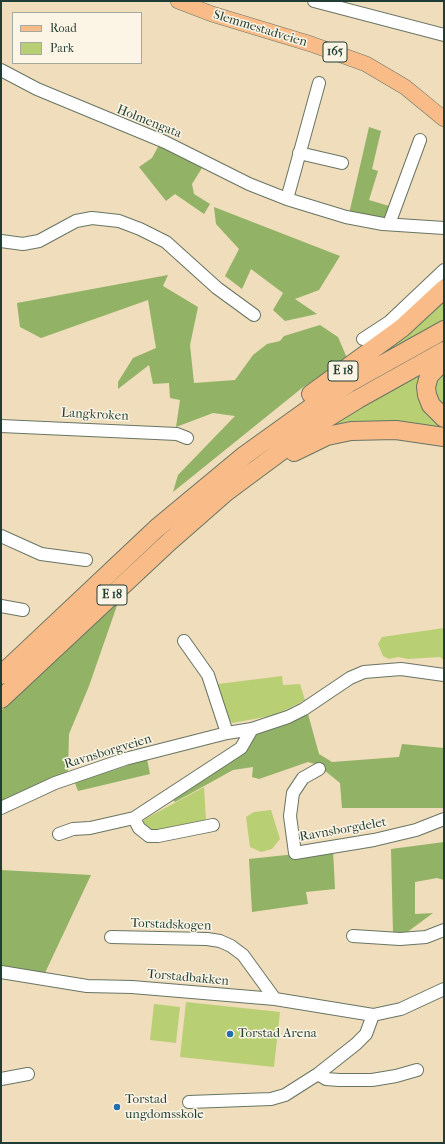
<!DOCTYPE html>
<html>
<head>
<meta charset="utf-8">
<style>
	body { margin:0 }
	#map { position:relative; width:445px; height:1144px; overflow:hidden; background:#efddbb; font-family:"IM FELL French Canon",serif }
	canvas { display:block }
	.frame { position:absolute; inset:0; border:2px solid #1f3d34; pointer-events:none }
	.legend { position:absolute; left:12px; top:12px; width:130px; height:52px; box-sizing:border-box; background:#fcf5e5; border:1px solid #a4ab9e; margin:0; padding:5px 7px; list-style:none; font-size:12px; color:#1f3d34 }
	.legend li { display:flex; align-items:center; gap:8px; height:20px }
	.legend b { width:20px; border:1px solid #a4ab9e }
</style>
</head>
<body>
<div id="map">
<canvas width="445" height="1144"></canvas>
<div class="frame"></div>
<ul class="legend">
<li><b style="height:5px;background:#f9bc89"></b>Road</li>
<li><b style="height:11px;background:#b9cf74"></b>Park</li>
</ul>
</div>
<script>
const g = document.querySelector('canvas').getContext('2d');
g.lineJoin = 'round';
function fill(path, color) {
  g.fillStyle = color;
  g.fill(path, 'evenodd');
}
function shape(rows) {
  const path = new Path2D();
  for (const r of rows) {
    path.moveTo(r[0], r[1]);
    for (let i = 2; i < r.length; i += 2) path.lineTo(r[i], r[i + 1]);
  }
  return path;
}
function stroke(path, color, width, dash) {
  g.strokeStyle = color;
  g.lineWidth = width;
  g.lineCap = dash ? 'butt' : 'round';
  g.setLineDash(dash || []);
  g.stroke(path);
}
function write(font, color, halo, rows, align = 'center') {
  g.font = font + ' "IM FELL French Canon",serif';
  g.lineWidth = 3;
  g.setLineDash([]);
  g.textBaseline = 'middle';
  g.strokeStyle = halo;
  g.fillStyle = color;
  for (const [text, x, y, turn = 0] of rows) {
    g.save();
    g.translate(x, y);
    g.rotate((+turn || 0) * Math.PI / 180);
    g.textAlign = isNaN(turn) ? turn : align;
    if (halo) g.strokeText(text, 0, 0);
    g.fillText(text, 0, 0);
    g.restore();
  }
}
fill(shape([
	[444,298,444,320,369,363],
	[444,369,444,410,437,401,435,389,436,382],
	[423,371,444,423,444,430,324,430],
	[444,628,444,660,440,657,408,659,398,657,389,659,383,656,378,644,382,637],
	[282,676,283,685,300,684,305,700,276,715,232,723,229,719,218,684],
	[204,787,206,820,152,832,145,829,143,822,145,819],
	[271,810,280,839,272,849,261,852,250,847,246,817,254,812],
	[186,1002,280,1012,274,1067,180,1057],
	[154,1004,180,1007,176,1043,150,1040]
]), '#b9cf74');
fill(shape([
	[369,127,381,131,372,169,378,171,369,200,389,206,385,219,349,214],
	[159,145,178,153,202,168,192,184,194,194,210,204,204,214,175,194,166,201,139,167,152,158],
	[214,207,340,256,319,290,295,299,317,314,285,321,273,310,283,293,251,269,242,289,225,276,239,249,216,224],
	[168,275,163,286,198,307,190,345,194,383,235,380,253,355,267,344,280,341,284,336,320,325,338,337,347,358,302,388,173,492,178,475,235,416,213,413,176,427,180,400,170,398,169,383,153,384,149,365,118,389,118,382,133,358,156,348,148,300,41,338,20,327,17,303],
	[121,594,89,686,69,734,68,771,1,802,1,711],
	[305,714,308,714,319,754,332,762,399,757,402,744,444,748,444,808,342,808,340,783,318,765,308,762,259,779,252,777,253,767,233,770,175,802,172,799,261,731],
	[147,759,150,774,78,791,75,783],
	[444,842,444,880,437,878,415,882,415,914,433,913,406,933,393,933,391,849],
	[333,850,335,889,306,892,308,904,252,912,249,859],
	[1,870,91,875,44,975,1,972]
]), '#92b266');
const minor = shape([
	[314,1,444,35],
	[1,70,37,89,165,142,249,184,287,199,346,217,383,224,444,228],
	[299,153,342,163],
	[287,199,319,83],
	[389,224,420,140],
	[1,241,23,244,39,241,76,221,92,218,119,221,140,229,166,242,217,288,254,315],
	[363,339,389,322,444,270],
	[1,426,177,434,187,438],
	[1,536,41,554,86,560],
	[1,606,23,610],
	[184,641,208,675,227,733],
	[319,769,303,778,293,793,290,816,295,853,374,840,416,830,444,819],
	[1,808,55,783,125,759,227,733,252,729,288,717,304,709,350,678,364,672,401,669,444,675],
	[134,818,139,828,149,836,158,836,213,825],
	[59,834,73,829,90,828,134,818,241,748,252,729],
	[353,936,400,939,426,937,444,930],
	[111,937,207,939,220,941,231,946,243,955,275,999],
	[1,972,87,986,132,987,275,999,373,1015,401,1009,444,989],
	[318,1074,326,1079,339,1080,372,1080,396,1076,417,1070],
	[1,1079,28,1074],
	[189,1102,271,1099,285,1095,318,1074,356,1044,366,1034,373,1015]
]);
const major = shape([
	[178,1,212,14,311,44,366,64,405,87,444,119]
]);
const highway = shape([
	[444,360,429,376,426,387,427,395,431,405,444,418],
	[311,394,402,328,444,289],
	[294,452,327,436,351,431,396,430,444,437],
	[1,675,157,528,245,455,309,409,349,383,444,330],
	[1,699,169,542,226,492,319,423,358,399,444,351]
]);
stroke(minor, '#687563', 14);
stroke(major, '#687563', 16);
stroke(highway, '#687563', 20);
stroke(minor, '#fff', 12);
stroke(major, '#f9bc89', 15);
stroke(highway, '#f9bc89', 18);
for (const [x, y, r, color] of [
	[230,1034,4,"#1f6fb2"],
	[117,1107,4,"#1f6fb2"]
]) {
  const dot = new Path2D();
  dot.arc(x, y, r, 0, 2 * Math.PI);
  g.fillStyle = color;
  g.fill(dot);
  stroke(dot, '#fcf5e5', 1.5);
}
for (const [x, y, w] of [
	[335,52,24],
	[343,371,30],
	[112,595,30]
]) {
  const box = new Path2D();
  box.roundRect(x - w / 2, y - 10, w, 20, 3);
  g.fillStyle = '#fcf5e5';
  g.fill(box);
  stroke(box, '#1f3d34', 1);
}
write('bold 12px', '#1f3d34', null, [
	["165",335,52],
	["E 18",343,371],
	["E 18",112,595]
]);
write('13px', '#1f3d34', '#fcf5e5', [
	["Slemmestadveien",260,29,17],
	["Holmengata",149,122,22],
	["Langkroken",95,415,3],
	["Ravnsborgveien",108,752,-17],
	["Ravnsborgdelet",343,830,-10],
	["Torstadskogen",171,925,2],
	["Torstadbakken",188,978,5]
]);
write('13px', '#1f3d34', '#fcf5e5', [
	["Torstad Arena",238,1034],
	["Torstad",125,1100],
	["ungdomsskole",125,1115]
], 'left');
</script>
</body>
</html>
